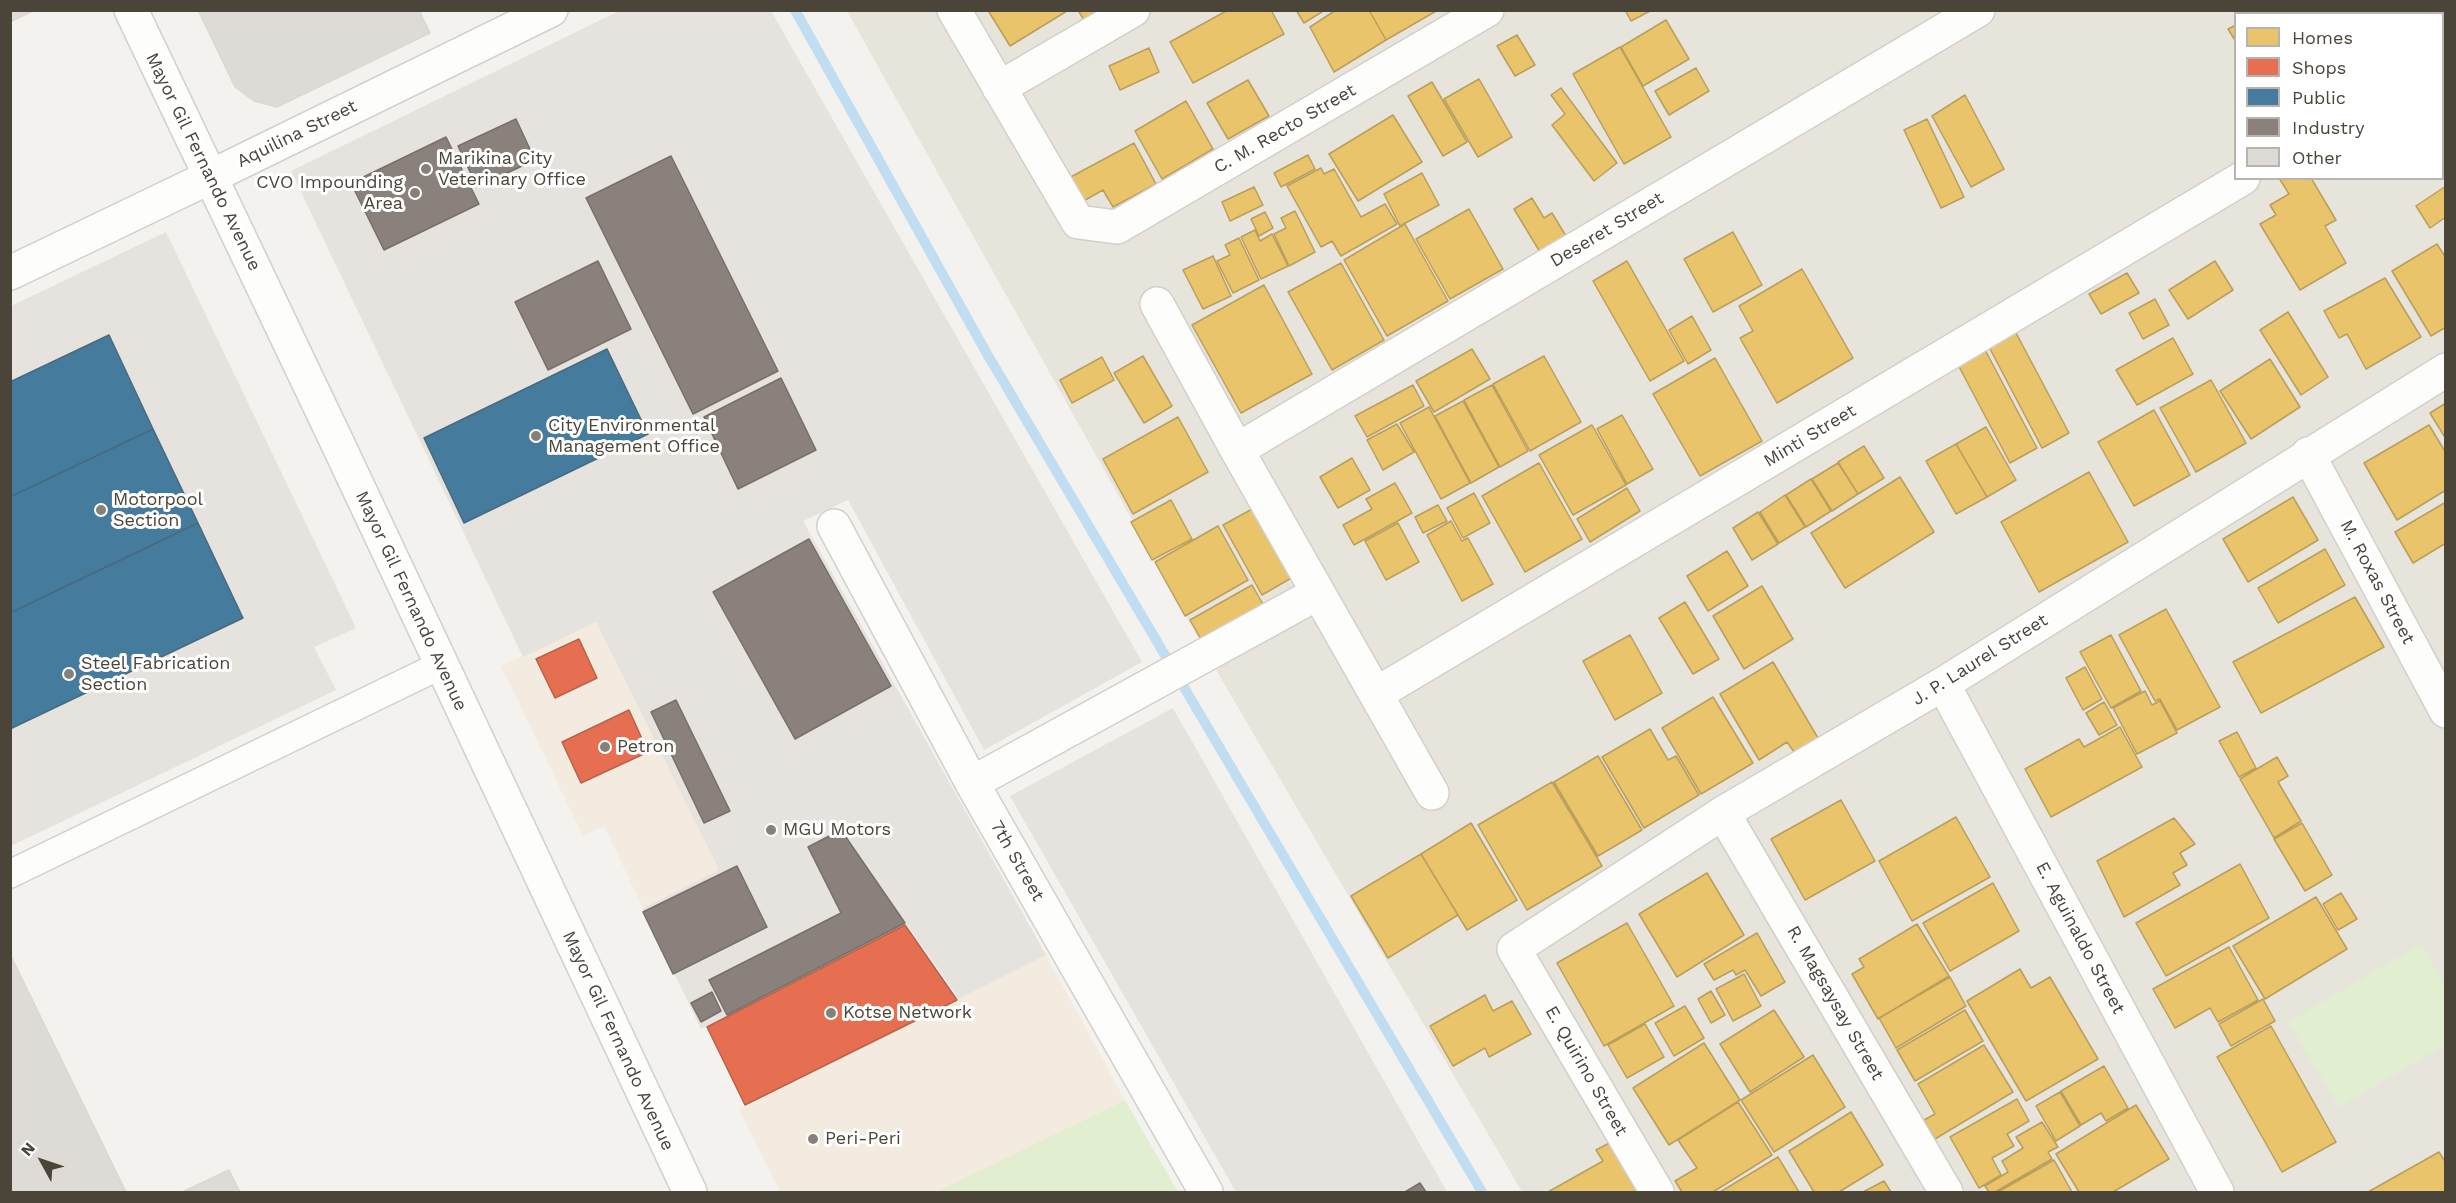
<!DOCTYPE html>
<html>
<head>
<meta charset="utf-8">
<style>
	body { margin:0 }
	#map { position:relative; width:2456px; height:1203px; overflow:hidden; background:#f4f2ee; font-family:"Work Sans",sans-serif }
	canvas { display:block }
	.frame { position:absolute; inset:0; border:12px solid #4b4439; pointer-events:none }
	.legend { position:absolute; left:2234px; top:12px; width:210px; height:168px; box-sizing:border-box; background:#fff; border:2px solid #b7b4b0; margin:0; padding:8px 10px; list-style:none; font-size:18px; color:#4b4439 }
	.legend li { display:flex; align-items:center; gap:12px; height:30px }
	.legend b { width:30px; border:2px solid #b7b4b0 }
	.north { position:absolute; left:12px; top:1131px; width:60px; height:60px; -webkit-text-stroke:4px #fff; paint-order:stroke; rotate:310deg; font-size:16px; font-weight:700; line-height:24px; text-align:center; color:#4b4439 }
	.north::after { content:''; display:block; margin:auto; width:21px; height:27px; background:#4b4439; clip-path:polygon(50% 0,100% 100%,50% 72%,0 100%) }
</style>
</head>
<body>
<div id="map">
<canvas width="2456" height="1203"></canvas>
<div class="frame"></div>
<ul class="legend">
<li><b style="height:16px;background:#e9c46a"></b>Homes</li>
<li><b style="height:16px;background:#e76f51"></b>Shops</li>
<li><b style="height:16px;background:#457b9d"></b>Public</li>
<li><b style="height:16px;background:#8a817c"></b>Industry</li>
<li><b style="height:16px;background:#dedbd6"></b>Other</li>
</ul>
<div class="north">N</div>
</div>
<script>
const g = document.querySelector('canvas').getContext('2d');
g.lineJoin = 'round';
function fill(path, color) {
  g.fillStyle = color;
  g.fill(path, 'evenodd');
}
function shape(rows) {
  const path = new Path2D();
  for (const r of rows) {
    path.moveTo(r[0], r[1]);
    for (let i = 2; i < r.length; i += 2) path.lineTo(r[i], r[i + 1]);
  }
  return path;
}
function stroke(path, color, width, dash) {
  g.strokeStyle = color;
  g.lineWidth = width;
  g.lineCap = dash ? 'butt' : 'round';
  g.setLineDash(dash || []);
  g.stroke(path);
}
function write(font, color, halo, rows, align = 'center') {
  g.font = font + ' "Work Sans",sans-serif';
  g.lineWidth = 6;
  g.setLineDash([]);
  g.textBaseline = 'middle';
  g.strokeStyle = halo;
  g.fillStyle = color;
  for (const [text, x, y, turn = 0] of rows) {
    g.save();
    g.translate(x, y);
    g.rotate((+turn || 0) * Math.PI / 180);
    g.textAlign = isNaN(turn) ? turn : align;
    if (halo) g.strokeText(text, 0, 0);
    g.fillText(text, 0, 0);
    g.restore();
  }
}
fill(shape([
	[847,11,2445,11,2445,1192,1522,1192,1219,675],
	[2236,14,2442,14,2442,178,2236,178]
]), '#e7e4dc');
fill(shape([
	[596,622,719,870,643,908,604,826,583,836,501,666],
	[1046,955,1125,1100,936,1192,780,1192,739,1110]
]), '#f3ebdf');
fill(shape([
	[619,11,771,11,1142,662,984,750,848,500,803,521,1046,955,959,999,906,923,701,1029,643,908,719,870,596,622,523,657,291,171],
	[166,232,356,628,314,647,336,690,11,846,11,306],
	[1173,708,1447,1192,1236,1192,1010,796]
]), '#e6e2de');
fill(shape([
	[2421,944,2445,987,2445,1045,2339,1107,2288,1022],
	[1125,1100,1178,1192,936,1192]
]), '#e1eecf');
const homes = shape([
	[992,10,1066,10,1067,11,1010,46,989,12,992,10],
	[1078,10,1105,10,1085,22,1078,10],
	[1228,10,1271,10,1284,34,1193,83,1170,42,1228,10],
	[1296,10,1325,10,1304,23,1296,10],
	[1336,10,1369,10,1386,40,1334,72,1310,27,1336,10],
	[1369,10,1438,10,1386,40,1369,10],
	[1625,10,1652,10,1631,21,1625,10],
	[2261,10,2291,10,2293,14,2256,14,2261,10],
	[2301,10,2378,10,2379,14,2303,14,2301,10],
	[1666,20,1689,59,1643,86,1621,47,1666,20],
	[2236,25,2236,42,2228,29,2236,25],
	[1517,35,1535,65,1515,76,1497,46,1517,35],
	[1620,47,1671,137,1624,164,1573,74,1620,47],
	[1149,48,1159,72,1120,90,1109,66,1149,48],
	[1696,68,1709,91,1669,115,1655,91,1696,68],
	[1479,79,1512,137,1478,157,1444,99,1479,79],
	[1248,80,1269,116,1228,139,1207,103,1248,80],
	[1432,82,1467,142,1443,156,1408,96,1432,82],
	[1561,88,1617,163,1594,181,1552,125,1565,114,1551,95,1561,88],
	[2446,91,2446,124,2442,119,2442,92,2446,91],
	[1965,95,2004,169,1971,187,1932,116,1965,95],
	[1186,101,1213,149,1162,179,1135,131,1186,101],
	[1393,115,1422,162,1358,201,1329,154,1393,115],
	[1927,119,1964,197,1941,208,1904,130,1927,119],
	[1134,143,1156,184,1113,207,1103,190,1080,203,1067,179,1134,143],
	[1308,155,1315,169,1281,187,1274,173,1308,155],
	[1321,168,1324,174,1334,169,1361,217,1385,204,1397,224,1341,256,1332,241,1321,247,1287,186,1321,168],
	[1422,173,1439,205,1400,226,1384,194,1422,173],
	[2279,178,2311,178,2336,220,2325,226,2346,263,2300,290,2260,224,2276,215,2270,205,2289,194,2279,178],
	[2446,186,2446,217,2430,228,2416,206,2446,186],
	[1254,187,1263,205,1230,221,1222,202,1254,187],
	[1532,198,1544,218,1552,213,1566,236,1540,252,1514,209,1532,198],
	[1469,209,1503,269,1450,299,1416,239,1469,209],
	[1295,211,1315,252,1289,266,1274,234,1286,228,1281,218,1295,211],
	[1265,212,1273,228,1259,236,1251,219,1265,212],
	[1405,224,1448,301,1387,336,1344,260,1405,224],
	[1255,230,1260,241,1272,234,1288,266,1261,279,1241,237,1255,230],
	[1733,232,1762,285,1713,312,1684,259,1733,232],
	[1239,238,1259,280,1233,293,1217,261,1230,255,1225,245,1239,238],
	[2437,244,2446,258,2446,327,2431,336,2392,271,2437,244],
	[1213,256,1231,296,1203,309,1183,270,1213,256],
	[1627,261,1684,361,1650,381,1593,281,1627,261],
	[2215,261,2233,290,2188,319,2169,290,2215,261],
	[1341,263,1384,340,1332,370,1288,292,1341,263],
	[1802,269,1853,358,1777,403,1740,338,1753,331,1739,306,1802,269],
	[2127,273,2139,293,2101,314,2089,294,2127,273],
	[2385,278,2421,337,2366,369,2347,334,2339,338,2324,311,2385,278],
	[1264,285,1312,374,1241,413,1192,325,1264,285],
	[2155,299,2169,325,2143,339,2129,313,2155,299],
	[2288,312,2328,377,2301,395,2260,330,2288,312],
	[1692,316,1711,350,1688,364,1669,330,1692,316],
	[2015,331,2069,433,2042,448,1988,345,2015,331],
	[2173,338,2193,374,2137,405,2116,370,2173,338],
	[1983,346,2037,448,2010,463,1956,361,1983,346],
	[1472,349,1490,379,1434,412,1416,381,1472,349],
	[1143,356,1172,406,1144,423,1114,373,1143,356],
	[1544,356,1581,422,1530,451,1493,384,1544,356],
	[1102,357,1114,380,1072,403,1060,380,1102,357],
	[1715,358,1762,441,1700,476,1653,394,1715,358],
	[2270,359,2300,407,2251,439,2220,391,2270,359],
	[2211,380,2246,443,2196,472,2160,408,2211,380],
	[1413,385,1424,406,1367,437,1355,416,1413,385],
	[1492,385,1528,451,1500,467,1464,400,1492,385],
	[1463,401,1499,467,1471,483,1435,416,1463,401],
	[2446,403,2446,439,2430,413,2446,403],
	[1429,407,1470,483,1441,499,1400,423,1429,407],
	[2154,410,2190,475,2134,506,2098,442,2154,410],
	[1622,415,1653,469,1627,484,1597,429,1622,415],
	[1178,417,1208,472,1133,514,1103,459,1178,417],
	[1397,424,1414,452,1383,470,1367,440,1397,424],
	[1592,425,1626,485,1573,515,1539,455,1592,425],
	[2429,425,2446,453,2446,490,2397,520,2364,463,2429,425],
	[1986,427,2016,480,1987,497,1956,444,1986,427],
	[1956,444,1987,497,1956,514,1926,461,1956,444],
	[1864,446,1884,478,1858,494,1838,462,1864,446],
	[1352,458,1370,490,1338,508,1320,477,1352,458],
	[1539,463,1582,539,1525,572,1482,496,1539,463],
	[1838,463,1858,494,1832,511,1812,479,1838,463],
	[2089,472,2128,542,2039,592,2001,522,2089,472],
	[1900,477,1934,532,1845,588,1811,533,1900,477],
	[1811,479,1831,511,1806,527,1786,495,1811,479],
	[1395,483,1412,513,1354,545,1343,525,1372,509,1366,499,1395,483],
	[1627,488,1640,511,1590,542,1577,519,1627,488],
	[1474,493,1490,523,1463,538,1447,508,1474,493],
	[1785,495,1805,527,1779,543,1760,512,1785,495],
	[2293,497,2318,540,2248,582,2223,539,2293,497],
	[1171,500,1192,539,1152,560,1131,522,1171,500],
	[2446,502,2446,543,2413,563,2395,532,2446,502],
	[1438,505,1447,521,1423,533,1415,517,1438,505],
	[1254,508,1293,577,1262,595,1223,525,1254,508],
	[1758,512,1778,544,1752,560,1733,528,1758,512],
	[1451,521,1462,541,1468,538,1493,584,1462,601,1427,535,1451,521],
	[1398,523,1419,562,1386,580,1365,541,1398,523],
	[1218,526,1248,580,1185,616,1155,562,1218,526],
	[2325,549,2345,585,2278,623,2258,588,2325,549],
	[1727,551,1748,586,1708,611,1687,576,1727,551],
	[1252,585,1264,606,1202,641,1190,620,1252,585],
	[1762,586,1793,639,1744,669,1713,616,1762,586],
	[2355,597,2384,647,2261,713,2233,662,2355,597],
	[1685,602,1719,659,1693,674,1659,618,1685,602],
	[2166,609,2220,707,2177,730,2160,699,2155,701,2119,635,2166,609],
	[1630,635,1662,693,1615,720,1583,661,1630,635],
	[2111,635,2141,691,2111,708,2080,652,2111,635],
	[1773,662,1818,738,1794,752,1787,742,1759,760,1720,694,1773,662],
	[2085,667,2102,699,2083,710,2066,678,2085,667],
	[2145,691,2152,705,2160,701,2177,733,2137,754,2113,708,2145,691],
	[1713,697,1753,763,1701,794,1662,728,1713,697],
	[2104,702,2117,725,2099,735,2086,713,2104,702],
	[2120,727,2142,767,2051,817,2025,769,2079,739,2084,747,2120,727],
	[1650,729,1668,760,1676,756,1699,795,1644,828,1602,757,1650,729],
	[2237,732,2256,768,2239,777,2219,741,2237,732],
	[1598,756,1642,830,1598,856,1554,782,1598,756],
	[2277,757,2288,776,2278,782,2301,821,2274,838,2240,779,2277,757],
	[1552,782,1602,866,1527,910,1478,825,1552,782],
	[1841,800,1875,861,1805,900,1771,839,1841,800],
	[1956,817,1990,877,1912,921,1879,861,1956,817],
	[2174,818,2195,844,2180,853,2187,865,2173,873,2180,885,2124,917,2097,861,2174,818],
	[1471,823,1517,900,1467,930,1421,854,1471,823],
	[2302,823,2332,875,2305,891,2274,839,2302,823],
	[1421,854,1458,915,1388,958,1351,896,1421,854],
	[2240,864,2269,918,2166,976,2136,923,2240,864],
	[1707,873,1744,935,1677,977,1639,914,1707,873],
	[1993,883,2019,931,1950,971,1923,923,1993,883],
	[2341,893,2357,919,2338,930,2323,904,2341,893],
	[2316,897,2347,949,2265,999,2233,946,2316,897],
	[1627,923,1674,1006,1604,1046,1557,963,1627,923],
	[1917,924,1949,976,1878,1019,1852,974,1864,967,1859,959,1917,924],
	[1757,933,1785,982,1761,996,1745,970,1736,975,1733,970,1714,980,1704,964,1757,933],
	[2229,947,2258,1000,2218,1022,2210,1008,2175,1028,2153,989,2229,947],
	[2020,969,2031,988,2050,977,2098,1059,2026,1101,1967,1001,2020,969],
	[1744,974,1761,1006,1733,1021,1716,989,1744,974],
	[1950,977,1966,1006,1896,1048,1879,1018,1950,977],
	[1711,991,1725,1015,1711,1023,1698,999,1711,991],
	[1485,995,1493,1011,1512,1001,1531,1034,1489,1057,1485,1048,1453,1066,1430,1026,1485,995],
	[2263,999,2275,1021,2231,1046,2219,1024,2263,999],
	[1685,1006,1704,1038,1674,1056,1655,1023,1685,1006],
	[1774,1010,1804,1057,1750,1092,1720,1044,1774,1010],
	[1965,1010,1983,1041,1915,1081,1897,1050,1965,1010],
	[1645,1024,1664,1057,1627,1078,1608,1045,1645,1024],
	[2271,1026,2336,1142,2282,1172,2217,1057,2271,1026],
	[1704,1043,1740,1100,1669,1145,1633,1088,1704,1043],
	[1984,1045,2013,1092,1935,1139,1924,1120,1935,1114,1918,1084,1984,1045],
	[1813,1055,1845,1107,1774,1152,1741,1100,1813,1055],
	[2104,1066,2128,1108,2106,1121,2101,1113,2081,1125,2061,1091,2104,1066],
	[2060,1092,2080,1126,2056,1141,2036,1106,2060,1092],
	[2017,1099,2029,1121,2007,1134,2014,1146,1992,1158,2001,1175,1979,1188,1950,1137,2017,1099],
	[1738,1102,1772,1155,1713,1192,1682,1192,1675,1181,1697,1168,1678,1140,1738,1102],
	[2136,1105,2169,1159,2113,1192,2079,1192,2056,1154,2136,1105],
	[1851,1112,1883,1165,1839,1192,1814,1192,1789,1151,1851,1112],
	[2042,1122,2058,1147,2048,1152,2052,1159,1995,1192,1989,1192,1985,1186,2008,1172,2002,1161,2023,1148,2016,1137,2042,1122],
	[1613,1141,1643,1192,1548,1192,1603,1161,1596,1150,1613,1141],
	[2439,1152,2446,1163,2446,1192,2368,1192,2439,1152],
	[1778,1157,1799,1192,1720,1192,1778,1157],
	[2054,1160,2072,1192,1998,1192,2054,1160],
	[1884,1181,1891,1192,1863,1192,1884,1181]
]);
fill(homes, '#e9c46a');
stroke(homes, '#ba9e5b', 1.5);
const shops = shape([
	[579,639,597,678,555,698,536,659,579,639],
	[629,710,648,752,581,783,562,742,629,710],
	[905,925,957,1000,745,1105,707,1027,905,925]
]);
fill(shops, '#e76f51');
stroke(shops, '#b8624a', 1.5);
const public = shape([
	[109,335,153,429,10,497,10,382,109,335],
	[607,349,648,434,464,523,424,438,607,349],
	[153,429,198,523,10,613,10,497,153,429],
	[198,523,243,618,10,729,10,613,198,523]
]);
fill(public, '#457b9d');
stroke(public, '#476a7f', 1.5);
const industry = shape([
	[516,119,535,160,477,187,458,146,516,119],
	[446,137,479,204,384,250,351,183,446,137],
	[671,156,778,371,693,414,586,198,671,156],
	[598,261,631,329,548,370,515,302,598,261],
	[781,378,816,450,738,489,704,417,781,378],
	[809,539,891,686,795,739,713,592,809,539],
	[676,700,730,811,704,823,651,712,676,700],
	[841,830,905,923,727,1015,709,980,841,913,808,847,841,830],
	[737,866,767,927,673,974,643,912,737,866],
	[712,992,721,1011,701,1022,691,1003,712,992],
	[1420,1183,1426,1192,1405,1192,1420,1183]
]);
fill(industry, '#8a817c');
stroke(industry, '#776f68', 1.5);
stroke(shape([
	[795,10,986,352,1482,1192]
]), '#c0ddf1', 10);
const building = shape([
	[10,10,35,10,10,22,10,10],
	[198,10,419,10,430,33,277,107,254,101,235,87,198,10],
	[10,954,126,1192,10,1192,10,954],
	[229,1170,240,1192,182,1192,229,1170]
]);
fill(building, '#dedbd6');
stroke(building, '#dcd9d4', 1.5);
const pedestrian = shape([
	[10,874,441,665]
]);
const minor = shape([
	[954,10,1078,222,1117,227,1487,10],
	[2442,60,2446,58],
	[999,88,1133,10],
	[210,177,551,10],
	[1157,304,1237,450,1432,793],
	[1237,450,1978,10],
	[2308,454,2446,711],
	[834,526,972,783,1206,1192],
	[1943,684,2217,1192],
	[1376,694,2243,178],
	[972,783,1318,593],
	[1723,813,1946,1192],
	[1657,1192,1514,949,1723,813,1943,684,2446,370]
]);
const tertiary = shape([
	[131,10,336,440,690,1192],
	[10,273,210,177]
]);
stroke(pedestrian, '#d2d0cb', 30);
stroke(minor, '#d2d0cb', 36);
stroke(tertiary, '#d2d0cb', 36);
stroke(pedestrian, '#fdfdfc', 27);
stroke(minor, '#fdfdfc', 33);
stroke(tertiary, '#fdfdfc', 33);
for (const [x, y, r, color] of [
	[426,169,6,"#868178"],
	[415,193,6,"#868178"],
	[536,436,6,"#868178"],
	[101,510,6,"#868178"],
	[69,674,6,"#868178"],
	[605,747,6,"#868178"],
	[771,830,6,"#868178"],
	[831,1013,6,"#868178"],
	[813,1139,6,"#868178"]
]) {
  const dot = new Path2D();
  dot.arc(x, y, r, 0, 2 * Math.PI);
  g.fillStyle = color;
  g.fill(dot);
  stroke(dot, '#fff', 2);
}
write('18px', '#4b4439', '#fff', [
	["C. M. Recto Street",1285,129,-30],
	["Aquilina Street",297,134,-26],
	["Mayor Gil Fernando Avenue",203,162,64],
	["Deseret Street",1607,230,-31],
	["Minti Street",1810,436,-31],
	["M. Roxas Street",2377,582,62],
	["Mayor Gil Fernando Avenue",411,601,65],
	["J. P. Laurel Street",1980,660,-32],
	["7th Street",1017,861,60],
	["E. Aguinaldo Street",2080,938,62],
	["R. Magsaysay Street",1835,1003,60],
	["Mayor Gil Fernando Avenue",618,1041,65],
	["E. Quirino Street",1586,1071,60]
]);
write('18px', '#4b4439', '#fff', [
	["Marikina City",438,159],
	["Veterinary Office",438,180],
	["CVO Impounding",403,183,"right"],
	["Area",403,204,"right"],
	["City Environmental",548,426],
	["Management Office",548,447],
	["Motorpool",113,500],
	["Section",113,521],
	["Steel Fabrication",81,664],
	["Section",81,685],
	["Petron",617,747],
	["MGU Motors",783,830],
	["Kotse Network",843,1013],
	["Peri-Peri",825,1139]
], 'left');
</script>
</body>
</html>
